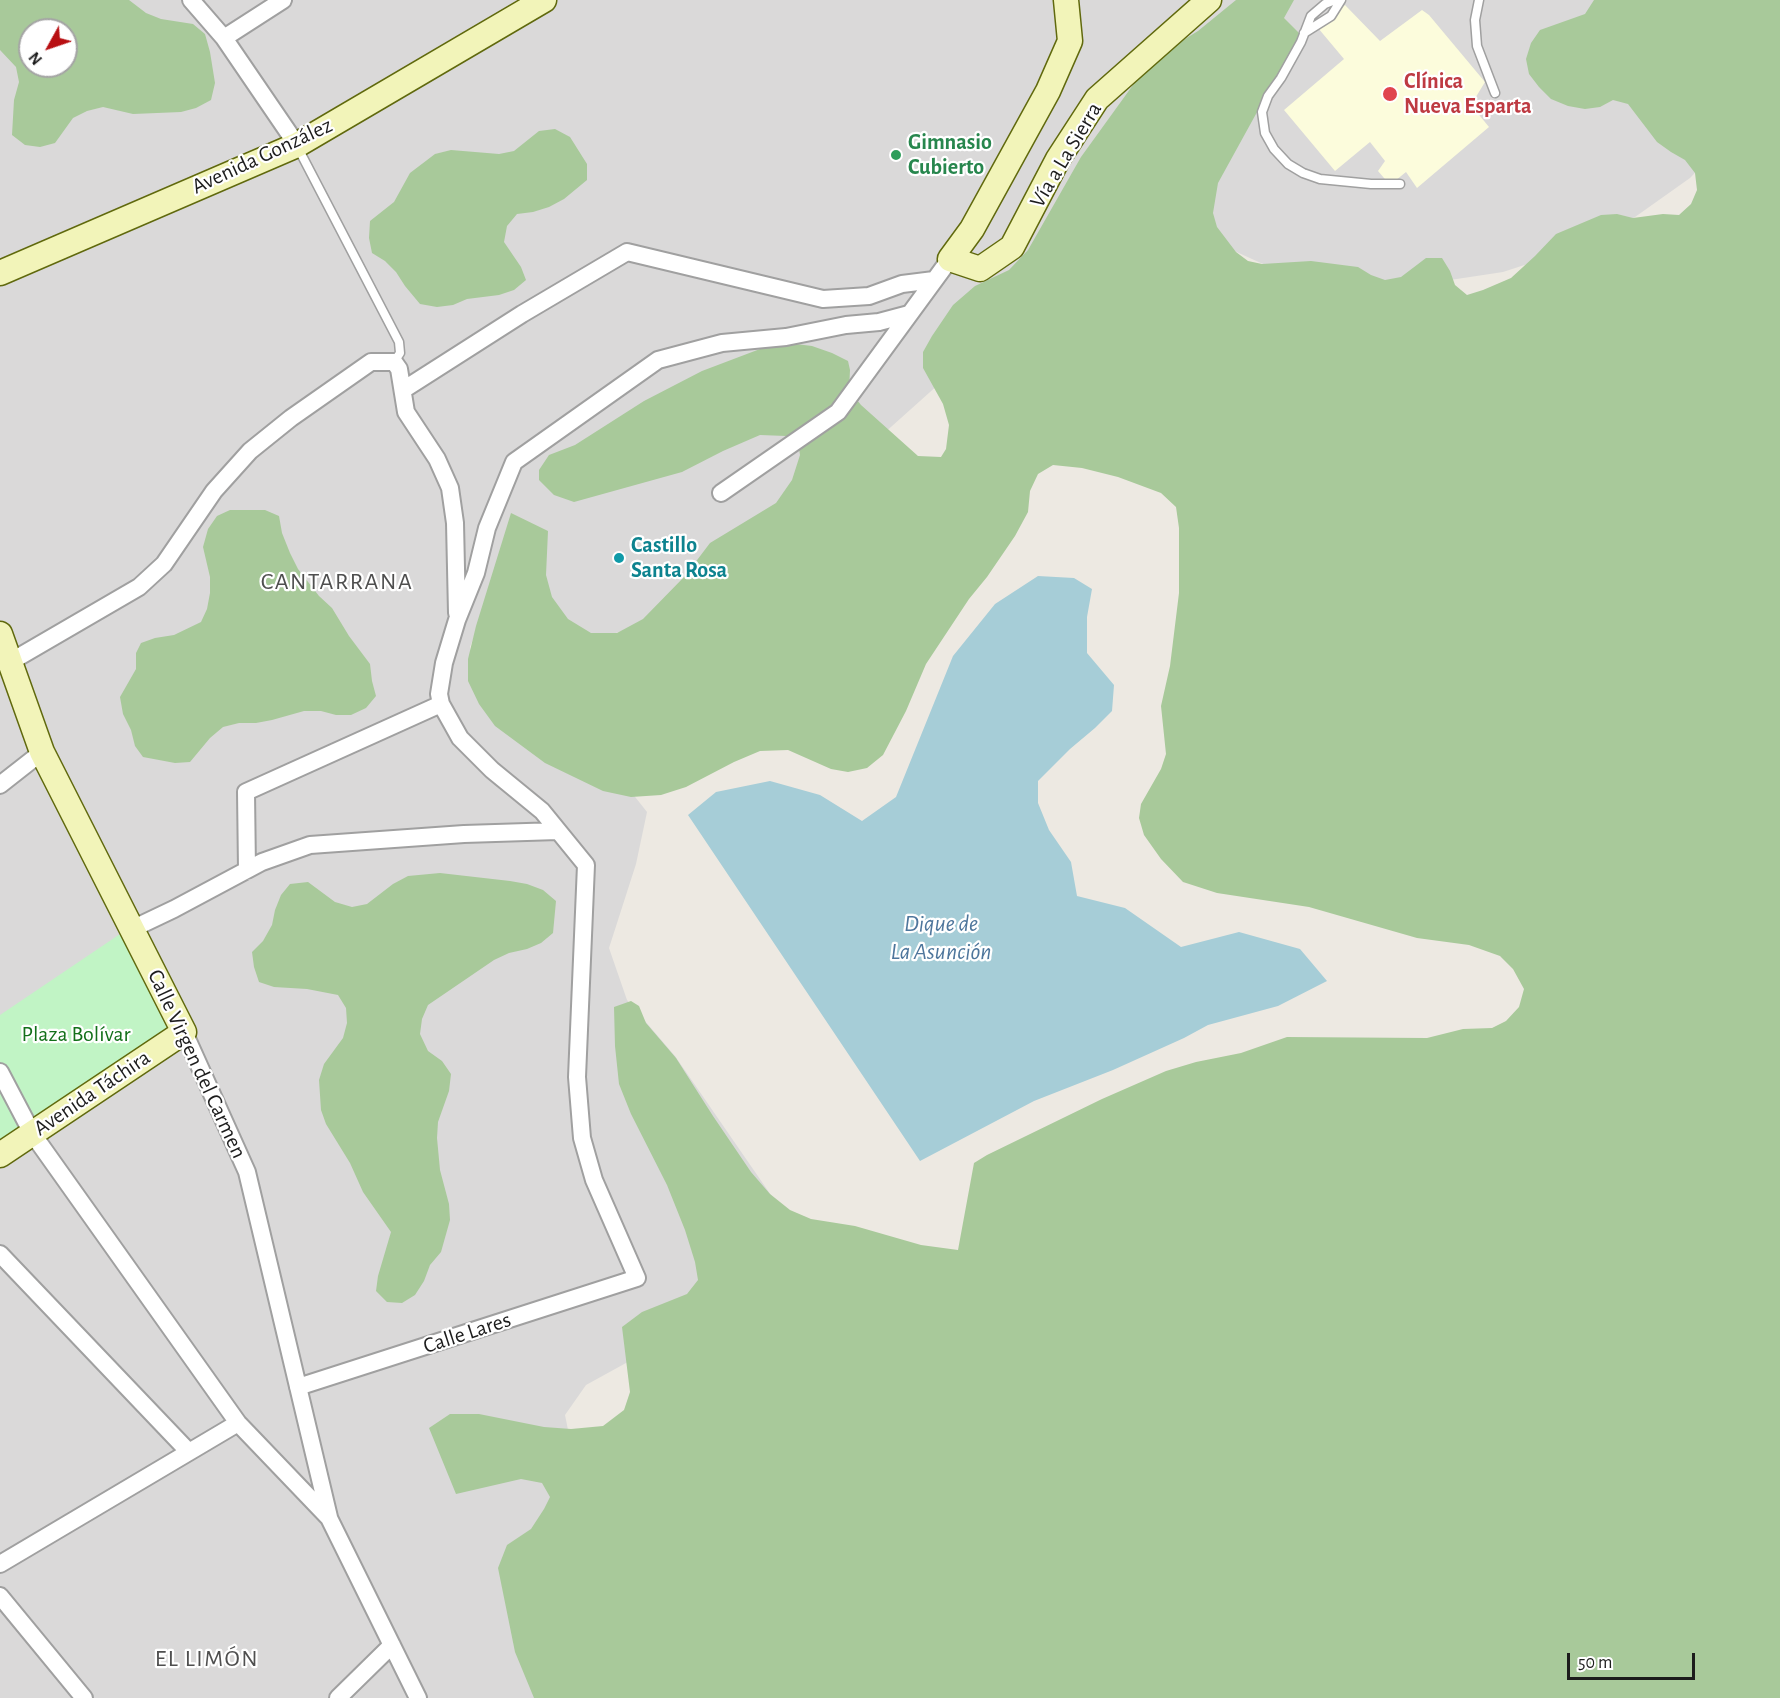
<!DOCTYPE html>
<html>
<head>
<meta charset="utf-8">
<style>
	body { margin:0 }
	#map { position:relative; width:1780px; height:1698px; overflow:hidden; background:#ede9e2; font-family:"Alegreya Sans",sans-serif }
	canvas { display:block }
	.north { position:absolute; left:18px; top:18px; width:60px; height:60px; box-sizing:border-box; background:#fff; border:2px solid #a4a4a4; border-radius:50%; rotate:230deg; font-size:16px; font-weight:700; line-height:24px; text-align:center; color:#1c1c1c }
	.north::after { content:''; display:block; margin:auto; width:21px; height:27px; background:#b80f12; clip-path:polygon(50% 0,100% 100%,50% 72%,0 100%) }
	.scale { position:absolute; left:1567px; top:1653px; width:128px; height:27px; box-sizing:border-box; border:3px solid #1c1c1c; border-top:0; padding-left:8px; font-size:18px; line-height:21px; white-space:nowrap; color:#1c1c1c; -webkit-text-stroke:4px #fff; paint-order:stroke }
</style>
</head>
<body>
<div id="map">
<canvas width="1780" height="1698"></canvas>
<div class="north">N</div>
<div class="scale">50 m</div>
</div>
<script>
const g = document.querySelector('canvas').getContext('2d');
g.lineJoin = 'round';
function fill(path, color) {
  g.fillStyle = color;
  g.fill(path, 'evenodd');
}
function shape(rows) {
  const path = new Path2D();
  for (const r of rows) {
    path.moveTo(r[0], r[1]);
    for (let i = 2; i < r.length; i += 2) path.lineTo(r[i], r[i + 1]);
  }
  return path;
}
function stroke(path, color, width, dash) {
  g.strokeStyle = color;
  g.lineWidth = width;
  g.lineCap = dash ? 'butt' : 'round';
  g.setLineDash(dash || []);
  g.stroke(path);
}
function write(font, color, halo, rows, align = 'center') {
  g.font = font + ' "Alegreya Sans",sans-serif';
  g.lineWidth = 4.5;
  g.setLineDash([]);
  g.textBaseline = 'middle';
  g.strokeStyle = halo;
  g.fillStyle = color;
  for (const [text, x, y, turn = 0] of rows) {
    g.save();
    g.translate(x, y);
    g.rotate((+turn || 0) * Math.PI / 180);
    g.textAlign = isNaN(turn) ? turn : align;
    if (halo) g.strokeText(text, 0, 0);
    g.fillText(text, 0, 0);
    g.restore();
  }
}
fill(shape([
	[0,0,1780,0,1780,85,1690,178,1604,239,1503,272,1417,285,1307,284,1219,244,958,367,882,435,649,624,601,637,561,626,497,576,470,647,478,691,617,774,647,812,636,864,609,948,627,1000,675,1056,793,1227,646,1352,586,1385,565,1415,585,1514,672,1698,0,1698],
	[30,30,66,30,66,66,30,66]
]), '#dad9d9');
fill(shape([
	[1345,5,1380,41,1422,10,1429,15,1485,82,1471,105,1489,127,1417,188,1406,172,1390,185,1378,171,1385,161,1370,142,1335,171,1284,110,1344,59,1318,28]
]), '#fcfcdc');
fill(shape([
	[0,0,129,0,146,13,161,19,193,24,205,34,210,52,215,83,211,100,196,108,181,112,133,114,103,107,87,111,73,118,55,143,40,147,25,145,12,135,14,100,19,82,16,67,0,50],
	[30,30,66,30,66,66,30,66],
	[1236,0,1294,0,1284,18,1300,34,1218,183,1213,213,1217,227,1236,252,1248,261,1262,264,1311,261,1358,267,1371,275,1385,280,1401,277,1426,258,1442,258,1450,271,1455,285,1467,295,1483,290,1511,278,1535,256,1556,234,1601,215,1617,214,1633,218,1663,214,1679,215,1691,204,1697,190,1695,173,1685,160,1671,152,1657,142,1628,104,1613,100,1600,107,1585,109,1568,106,1551,99,1539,87,1529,74,1526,59,1531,43,1540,30,1585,14,1594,0,1780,0,1780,1698,534,1698,515,1652,498,1568,507,1545,531,1529,544,1509,550,1497,542,1483,521,1479,456,1494,429,1428,450,1414,479,1414,544,1427,571,1429,603,1426,624,1410,630,1392,622,1327,642,1312,687,1294,698,1280,695,1262,685,1230,667,1185,631,1114,619,1084,615,1046,614,1007,631,1001,639,1006,646,1023,676,1058,713,1116,751,1172,770,1194,790,1210,811,1219,855,1226,921,1245,958,1250,974,1163,987,1155,1102,1099,1166,1071,1196,1062,1241,1053,1287,1037,1427,1038,1463,1029,1492,1028,1506,1021,1519,1007,1524,989,1513,969,1500,956,1469,945,1417,938,1309,907,1217,893,1183,882,1161,859,1144,835,1139,818,1141,804,1161,769,1166,754,1161,706,1170,666,1179,593,1179,528,1176,507,1161,493,1118,477,1082,468,1053,465,1038,474,1030,491,1028,512,1015,536,987,577,969,599,926,664,906,711,883,755,867,768,848,772,831,769,788,750,760,751,734,762,686,787,661,795,631,797,603,791,545,763,495,726,479,704,468,681,468,659,476,626,511,513,548,531,546,575,552,597,568,619,591,633,617,633,643,619,685,576,710,543,776,503,792,480,800,455,798,442,786,436,760,435,723,451,682,472,574,502,554,495,539,480,539,470,549,455,575,445,644,401,702,371,760,349,788,343,812,346,832,353,848,361,850,370,849,390,861,405,918,456,941,457,946,449,949,425,943,404,923,368,923,352,932,336,953,305,975,286,1009,270,1028,250,1081,157,1146,67,1167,50,1198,31],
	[555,129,570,137,587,164,587,180,564,199,549,207,533,212,517,214,507,226,504,242,521,267,526,280,514,290,499,295,467,299,453,305,437,307,420,304,405,286,396,272,385,261,372,253,369,238,370,221,394,202,410,173,435,154,451,150,499,154,514,151,539,131],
	[230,510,265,510,279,516,282,533,290,553,298,569,319,596,332,608,349,636,370,664,372,681,376,696,366,708,351,715,336,715,321,711,304,711,272,720,256,723,239,723,223,727,210,738,190,762,175,763,143,757,135,746,131,730,123,714,120,697,136,669,136,653,141,643,155,638,174,635,201,622,207,609,210,593,210,577,203,547,208,529,217,516],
	[440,873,510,881,527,884,543,890,556,901,553,933,541,943,527,949,509,953,494,960,428,1005,422,1019,420,1034,428,1051,442,1061,451,1074,449,1091,438,1122,437,1138,440,1170,449,1204,450,1220,441,1252,430,1265,424,1281,415,1295,402,1303,387,1302,376,1291,378,1276,391,1232,363,1192,350,1163,326,1124,321,1110,319,1080,324,1064,343,1038,347,1023,346,1008,338,995,307,989,274,987,259,982,254,967,252,952,263,941,272,925,275,910,281,895,290,884,308,882,335,902,352,907,367,904,393,884,408,876]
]), '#a8c99a');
fill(shape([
	[120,934,173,1040,0,1155,0,1015]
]), '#c1f4c5');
fill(shape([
	[1038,576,1074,578,1092,589,1087,617,1087,653,1114,685,1112,711,1095,728,1070,749,1038,781,1038,803,1049,830,1071,862,1077,896,1125,908,1181,947,1239,932,1300,949,1327,981,1278,1006,1208,1025,1184,1038,1113,1070,1034,1101,920,1161,688,815,716,792,770,781,820,795,862,821,896,797,953,656,995,604]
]), '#a6cdd7');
const lane = shape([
	[1335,0,1325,4,1311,16,1301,42,1281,78,1268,96,1262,112,1265,133,1274,149,1288,164,1303,173,1320,179,1371,184,1400,184],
	[1479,0,1475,20,1477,46,1495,93],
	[1304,33,1331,16,1341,0],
	[298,148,399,342,400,353,394,362]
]);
const street = shape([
	[191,0,224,38,297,145],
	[224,38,283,0],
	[403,390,522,314,627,252,823,299,869,296,902,284,934,280],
	[721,493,838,412,950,259],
	[10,662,139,587,164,564,214,491,250,451,291,418,371,362,394,362,399,369,406,412,437,459,450,488,455,523,457,613],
	[0,785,42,752],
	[247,870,246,792,441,704],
	[132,929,174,909,262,862,310,845,464,834,558,831],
	[184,1032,247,1172,329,1517],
	[0,1072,32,1133,238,1423,329,1518,418,1698],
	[0,1254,188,1451],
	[298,1387,637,1278,594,1180,582,1138,577,1077,586,865,542,811,492,770,460,738,441,704,439,694,444,663,457,620,476,573,487,528,514,462,658,360,722,343,786,337,846,325,879,322,909,314],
	[0,1564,238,1423],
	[0,1596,84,1698],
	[338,1698,392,1645]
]);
const secondary = shape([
	[1066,0,1070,41,1048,91,972,229,950,259,980,269,1012,247,1058,159,1097,99,1209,0],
	[0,273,297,145,544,0],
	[0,634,42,752,184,1032,0,1155]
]);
stroke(lane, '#a0a0a0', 11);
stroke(street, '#a0a0a0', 20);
stroke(secondary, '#60690d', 27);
stroke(lane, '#fff', 8);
stroke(street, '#fff', 16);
stroke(secondary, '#f2f4b9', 24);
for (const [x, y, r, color] of [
	[1390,94,8,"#e0444e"],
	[896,155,6,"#2e9e5b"],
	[619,558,6,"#0f9aa8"]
]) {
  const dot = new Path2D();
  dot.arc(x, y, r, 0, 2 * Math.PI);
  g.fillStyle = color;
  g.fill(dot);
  stroke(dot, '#fff', 2);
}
write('bold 22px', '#be3a42', '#fff', [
	["Clínica",1404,81],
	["Nueva Esparta",1404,106]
], 'left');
write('bold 22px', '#27864d', '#fff', [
	["Gimnasio",908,142],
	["Cubierto",908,167]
], 'left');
write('22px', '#1c1c1c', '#fff', [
	["Vía a La Sierra",1066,155,-59],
	["Avenida González",262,156,-25],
	["Calle Virgen del Carmen",197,1064,65],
	["Avenida Táchira",92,1093,-34],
	["Calle Lares",467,1333,-18]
]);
write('bold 22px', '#0d838f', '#fff', [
	["Castillo",631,545],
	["Santa Rosa",631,570]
], 'left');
write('22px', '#13701a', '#fff', [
	["Plaza Bolívar",76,1034]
]);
g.letterSpacing = '1.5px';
write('24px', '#4f4f4f', '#fff', [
	["CANTARRANA",337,582],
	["EL LIMÓN",207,1659]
]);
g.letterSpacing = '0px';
write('italic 24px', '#4e769c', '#fff', [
	["Dique de",941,924],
	["La Asunción",941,952]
]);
</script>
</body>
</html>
